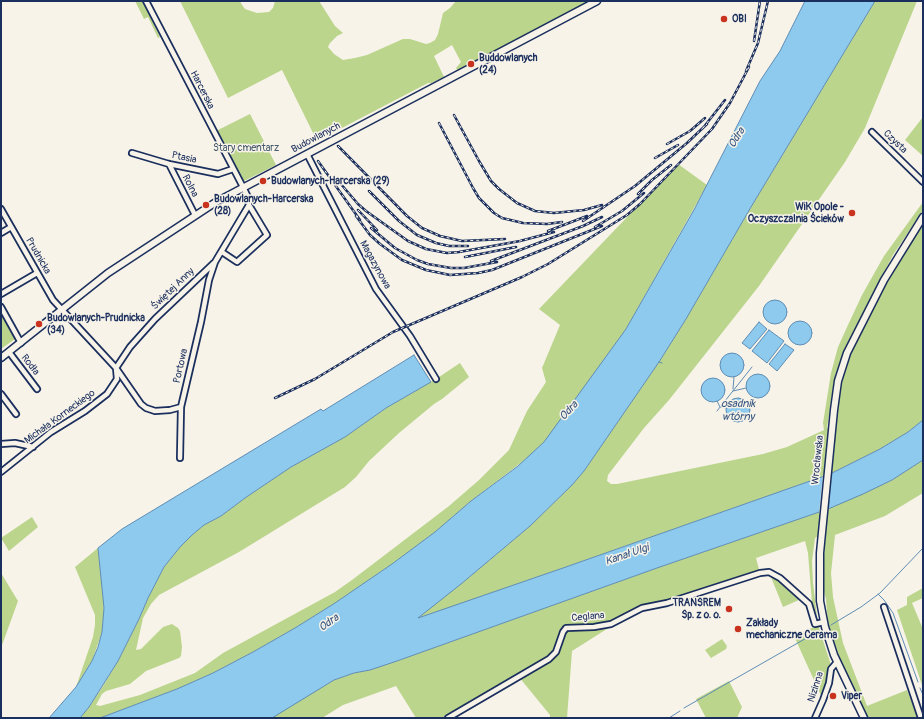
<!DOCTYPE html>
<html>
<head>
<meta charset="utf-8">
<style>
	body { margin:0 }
	#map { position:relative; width:924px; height:719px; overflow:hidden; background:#f7f3e8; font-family:Pangolin,sans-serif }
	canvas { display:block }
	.frame { position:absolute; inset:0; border:2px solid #1b2f5e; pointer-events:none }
</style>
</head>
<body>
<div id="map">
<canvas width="924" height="719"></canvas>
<div class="frame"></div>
</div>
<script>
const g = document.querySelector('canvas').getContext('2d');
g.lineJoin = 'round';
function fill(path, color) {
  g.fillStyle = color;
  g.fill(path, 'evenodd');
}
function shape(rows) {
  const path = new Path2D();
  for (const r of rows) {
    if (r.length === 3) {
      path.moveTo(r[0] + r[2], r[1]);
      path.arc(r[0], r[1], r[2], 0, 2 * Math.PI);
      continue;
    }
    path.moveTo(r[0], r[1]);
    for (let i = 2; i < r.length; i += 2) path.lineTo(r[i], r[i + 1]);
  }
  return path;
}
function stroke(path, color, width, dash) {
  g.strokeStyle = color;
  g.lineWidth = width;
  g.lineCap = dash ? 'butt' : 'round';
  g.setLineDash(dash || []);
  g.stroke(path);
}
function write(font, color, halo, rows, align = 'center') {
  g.font = font + ' Pangolin,sans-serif';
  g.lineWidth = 3;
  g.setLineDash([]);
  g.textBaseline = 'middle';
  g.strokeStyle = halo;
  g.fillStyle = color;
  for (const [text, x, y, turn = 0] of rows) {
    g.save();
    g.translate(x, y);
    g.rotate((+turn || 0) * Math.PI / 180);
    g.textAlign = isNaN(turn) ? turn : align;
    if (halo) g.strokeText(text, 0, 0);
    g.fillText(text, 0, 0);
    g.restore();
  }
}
fill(shape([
	[135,1,143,1,160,37,158,38,148,17,144,19],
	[180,1,240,1,242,5,245,9,257,13,269,12,273,8,275,1,319,1,335,26,343,33,337,36,330,43,328,47,334,54,343,60,355,58,367,55,403,39,410,39,426,44,430,43,435,40,438,34,443,13,450,8,456,1,597,1,459,73,456,68,461,62,452,45,434,56,444,77,431,83,428,83,317,141,282,70,228,98],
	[875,1,917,1,865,128,845,162,759,286,669,400,644,428,608,475,607,481,611,484,617,484,763,454,787,447,824,430,823,423,831,373,838,347,848,325,862,295,884,256,923,202,923,210,893,255,868,303,844,353,836,373,833,387,827,428,835,426,837,403,842,378,847,362,856,340,890,275,923,223,923,420,908,432,880,449,830,474,563,568,416,619,461,584,530,526,572,485,584,471,659,362,686,319,751,207],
	[250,114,276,165,244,181,243,181,216,131],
	[923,117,923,156,905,140],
	[678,164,707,185,626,329,558,425,544,442,531,455,471,501,435,532,392,564,335,603,295,628,253,652,213,673,177,689,100,718,80,718,89,707,103,686,118,661,139,619,148,598,164,567,180,547,192,535,204,525,221,516,245,498,291,467,345,437,386,408,436,379,460,363,469,377,442,399,434,404,399,433,369,461,356,477,345,487,239,552,159,595,151,604,143,618,136,650,141,649,163,627,172,624,178,628,180,631,182,647,181,656,179,658,146,671,130,684,106,691,102,694,96,705,100,706,140,695,195,673,223,653,335,592,352,580,449,506,479,480,509,450,527,411,546,382,542,368,560,325,539,309],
	[1,314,15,339,1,349],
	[923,460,923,493,885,516,835,535,831,573,833,597,843,643,867,706,907,690,918,718,868,718,841,661,828,624,826,599,824,592,824,555,826,532,815,538,812,561,813,583,817,616,812,603,808,553,805,541,756,558,760,573,725,585,647,606,621,620,572,651,567,718,550,718,550,715,519,677,448,718,416,718,396,686,343,705,322,718,269,718,334,680,354,673,370,670,397,661,657,568,828,509,892,480],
	[32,517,38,527,9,551,1,538],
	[98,548,104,608,102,632,92,661,76,687,93,637,95,625,95,615,75,567],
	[1,573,18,601,1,648],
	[771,577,778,579,801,599,783,607],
	[923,588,923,598,912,603,923,629,923,688,897,610,907,605,907,597],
	[818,625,831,665,823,700,794,636],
	[722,639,727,646,726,649,711,658,705,650],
	[729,681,742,707,737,718,706,718,696,699]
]), '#bbd58c');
const water = shape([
	[805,1,875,1,751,207,686,319,659,362,584,471,572,485,530,526,461,584,418,618,563,568,830,474,880,449,908,432,923,420,923,460,892,480,863,494,828,509,657,568,397,661,370,670,354,673,334,680,272,718,100,718,177,689,213,673,253,652,295,628,335,603,392,564,435,532,471,501,518,466,544,442,626,329,695,208,760,81,780,51,805,1],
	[775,312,12],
	[800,333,12],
	[759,322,767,329,750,349,742,343,759,322],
	[769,330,784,341,767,363,752,351,769,330],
	[785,344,794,350,777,371,769,364,785,344],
	[732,365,12],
	[414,355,431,382,386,408,345,437,291,467,245,498,221,516,204,525,192,535,180,547,164,567,148,598,139,619,118,661,89,707,80,718,49,718,76,687,92,661,98,647,102,632,104,608,98,548,122,529,321,409,323,411,414,355],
	[758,386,12],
	[713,390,12],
	[738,410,12]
]);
fill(water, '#8dcaed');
stroke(water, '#5f8cb4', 1);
fill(shape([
	[832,470,828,511,819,514,823,474]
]), '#f7f3e8');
stroke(shape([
	[659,362,662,363],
	[733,389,734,377],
	[733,391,746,388],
	[717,401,720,407,726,408],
	[717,411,752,367],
	[878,594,884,600,893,613,918,682],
	[831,625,861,607,880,593,923,548],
	[920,688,923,695],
	[684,708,817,632],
	[669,718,680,711]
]), '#5f8cb4', 1);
const minor = shape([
	[146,1,243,187,247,195,249,205,215,262,209,280,201,322,181,407,180,458],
	[872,132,923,182],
	[132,153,169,164,218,174,233,169],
	[307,154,376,289,410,336,436,379],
	[169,164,195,215],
	[1,209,53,300,116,368,141,404,146,408,155,411,170,410,181,407],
	[1,233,11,227],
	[222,252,237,262,267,235,249,205],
	[1,294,37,273],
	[1,307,21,343],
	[9,352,37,389],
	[116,368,130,347,155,319,214,263],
	[1,394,16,414],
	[1,444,15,443,33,447],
	[1,472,51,432,85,411,107,394,117,379,116,368],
	[884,607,921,718],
	[448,718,549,659,556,652,563,632,566,628,594,627,611,624,642,608,667,603,760,573,769,572,780,578,809,604,815,624,824,622],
	[815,718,823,700,829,683,831,669,837,662]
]);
const secondary = shape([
	[1,358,108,273,216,202,597,1],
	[864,718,834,655,825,627,820,601,820,553,834,410,838,381,847,353,884,280,923,217]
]);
stroke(minor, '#1b2f5e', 8);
stroke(secondary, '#1b2f5e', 9);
stroke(minor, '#f7f3e8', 4.5);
stroke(secondary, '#f7f3e8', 6);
const rail = shape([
	[754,41,760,1],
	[746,71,758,43,768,1],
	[454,115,479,161,491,181,499,189,517,203,535,211,554,213,584,210,602,205],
	[439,123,473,188,479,198,494,213,502,218,523,223,547,224,562,222],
	[703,128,725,100],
	[667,144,690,131,705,118],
	[338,146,407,216,422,228,440,236,462,241,505,239],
	[655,158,678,145],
	[318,161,360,220],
	[340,183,358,204,366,211,408,241,426,249,447,253,459,252,520,241,554,232],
	[369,191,399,221,417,235,436,243,449,246,468,246],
	[638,194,652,180,671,165],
	[358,210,377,230],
	[356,216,370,235,380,244,402,260,426,270,450,275,478,273,492,270,602,226],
	[583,221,635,186,687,143,707,124],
	[595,227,622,211,644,193],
	[371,228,395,248,417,260,428,264,451,268,464,268,497,262],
	[548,231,587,216],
	[465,257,516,247],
	[491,261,583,226,602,217],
	[275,398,315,379,393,332,522,277,548,264,627,215,640,204,712,129,730,103,749,67]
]);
stroke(rail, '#1b2f5e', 2.5);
stroke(rail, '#f7f3e8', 1, [3]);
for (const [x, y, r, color] of [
	[724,19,4,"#c8321e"],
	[471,64,4,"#c8321e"],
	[263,181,4,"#c8321e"],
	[206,205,4,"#c8321e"],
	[852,213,4,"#c8321e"],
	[39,324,4,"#c8321e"],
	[729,609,4,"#c8321e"],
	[738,629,4,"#c8321e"],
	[833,696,4,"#c8321e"]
]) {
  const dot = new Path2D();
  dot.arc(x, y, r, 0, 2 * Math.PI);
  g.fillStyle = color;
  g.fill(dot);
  stroke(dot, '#f7f3e8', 1.5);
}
write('bold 10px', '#1b2f5e', '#f7f3e8', [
	["OBI",732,19],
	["Buddowlanych",479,58],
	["(24)",479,70],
	["Budowlanych-Harcerska (29)",271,181],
	["Budowlanych-Harcerska",214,199],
	["(28)",214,211],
	["WiK Opole -",844,207,"right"],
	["Oczyszczalnia Ścieków",844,219,"right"],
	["Budowlanych-Prudnicka",47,318],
	["(34)",47,330],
	["TRANSREM",721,603,"right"],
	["Sp. z o. o.",721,615,"right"],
	["Zakłady",746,623],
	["mechaniczne Cerama",746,635],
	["Viper",841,696]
], 'left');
write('10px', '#1b2f5e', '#f7f3e8', [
	["Harcerska",202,90,63],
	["Budowlanych",316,138,-28],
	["Czysta",895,142,44],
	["Ptasia",184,158,12],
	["Rolna",190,186,63],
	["Prudnicka",38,256,60],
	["Magazynowa",375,265,61],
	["Świętej Anny",173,289,-44],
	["Rodła",30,365,52],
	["Portowa",181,366,-77],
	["Michała Korneckiego",60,417,-36],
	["Wrocławska",818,460,-84],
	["Ceglana",588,617,-5],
	["Nizinna",816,687,-72]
]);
write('10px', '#43586a', '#f7f3e8', [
	["Stary cmentarz",246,148]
]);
write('italic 11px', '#385682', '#f7f3e8', [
	["Odra",737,138,-58],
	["osadnik",738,404],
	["wtórny",738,417],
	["Odra",569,411,-47],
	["Kanał Ulgi",627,555,-19],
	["Odra",329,623,-36]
]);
</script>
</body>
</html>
